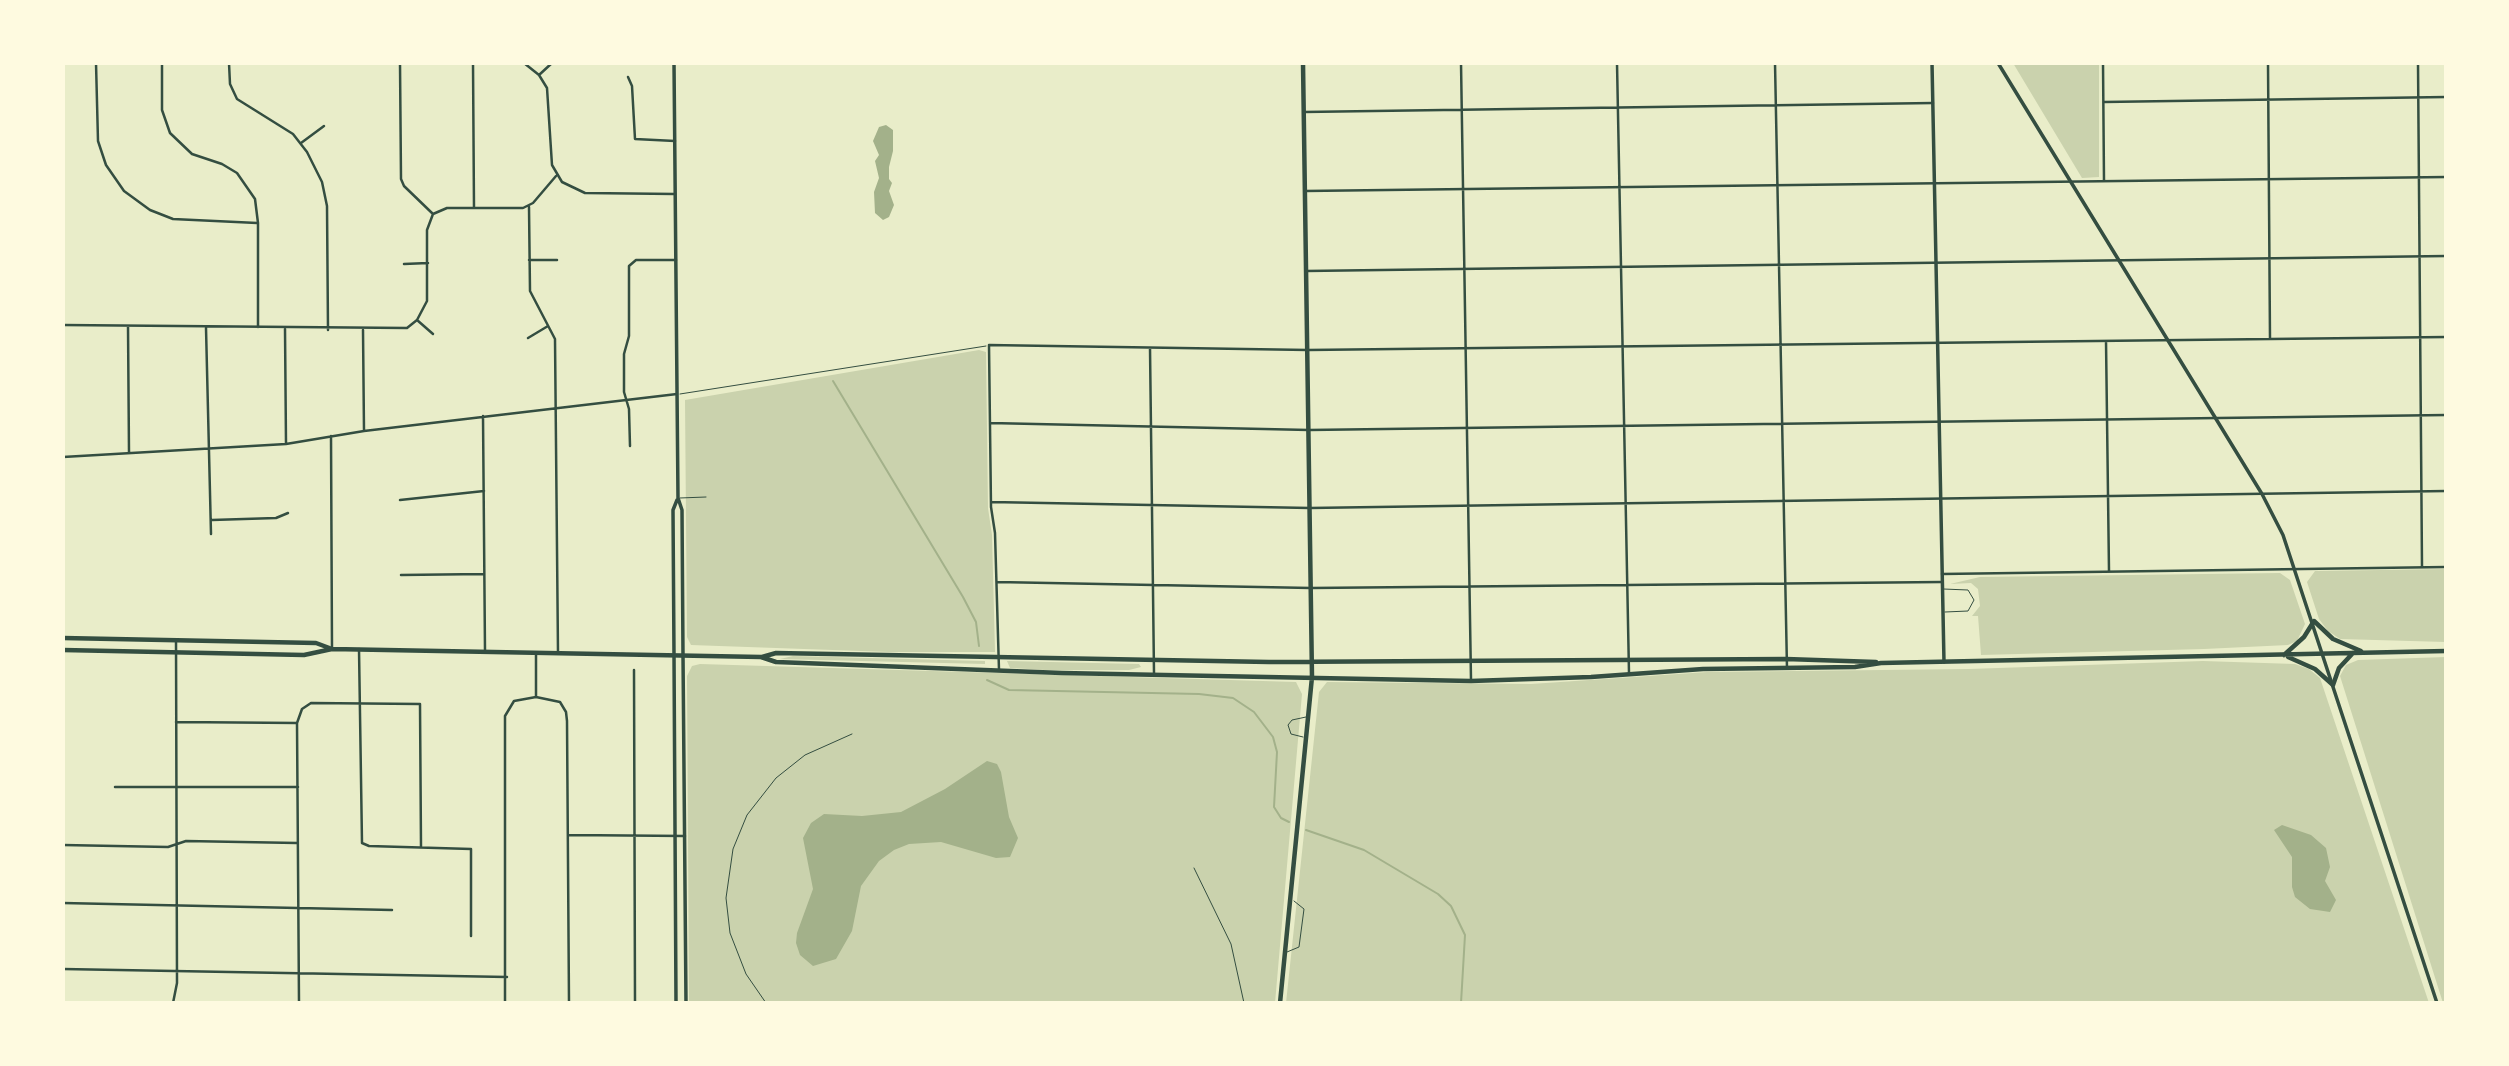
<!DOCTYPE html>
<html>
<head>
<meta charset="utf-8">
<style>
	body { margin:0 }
	#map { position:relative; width:2509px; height:1066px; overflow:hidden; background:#e9edc9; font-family:"Source Sans 3",sans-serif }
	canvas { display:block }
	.frame { position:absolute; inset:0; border:65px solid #fefae0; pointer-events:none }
</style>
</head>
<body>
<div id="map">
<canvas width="2509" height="1066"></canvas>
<div class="frame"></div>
</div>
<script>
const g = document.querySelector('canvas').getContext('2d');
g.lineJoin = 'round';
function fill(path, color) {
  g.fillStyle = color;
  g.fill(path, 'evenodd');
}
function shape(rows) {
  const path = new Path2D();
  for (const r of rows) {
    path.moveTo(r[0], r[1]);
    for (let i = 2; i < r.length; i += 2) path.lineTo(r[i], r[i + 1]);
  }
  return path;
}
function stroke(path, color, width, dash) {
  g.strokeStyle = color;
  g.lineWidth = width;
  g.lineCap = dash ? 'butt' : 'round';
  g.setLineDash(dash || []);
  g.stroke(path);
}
fill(shape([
	[2013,63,2099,63,2099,177,2082,178],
	[979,350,986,352,988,508,992,535,995,652,889,652,691,645,687,637,685,400],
	[2446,569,2446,642,2340,639,2328,631,2319,619,2307,582,2315,571],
	[2280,573,2290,580,2305,624,2297,641,2288,645,2204,649,1981,655,1978,616,1972,616,1980,606,1978,589,1971,583,1950,584,1980,577],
	[793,656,985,661,985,664,780,659],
	[2446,657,2446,1003,2443,1003,2340,676,2346,665,2358,660],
	[1007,661,1139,664,1141,667,1129,670,1045,670,1010,668],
	[2203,661,2295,664,2309,669,2320,678,2429,1003,1286,1003,1319,692,1327,682,1531,684,1707,672,1969,669],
	[700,664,1296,682,1302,694,1275,1003,689,1003,687,676,692,666]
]), '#cad2ad');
fill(shape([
	[886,125,893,130,893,151,889,167,889,179,892,183,889,191,894,205,889,217,883,220,875,213,874,192,879,178,875,161,879,155,873,141,879,127],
	[987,761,997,764,1001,772,1009,817,1018,838,1010,857,996,858,941,842,909,844,894,850,879,861,861,886,852,931,836,959,813,966,800,955,796,943,797,933,813,889,803,838,811,823,824,814,862,816,901,812,945,789],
	[2282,825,2311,835,2326,848,2330,867,2325,881,2336,900,2330,912,2310,909,2295,897,2292,887,2292,857,2274,830]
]), '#a3b18a');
stroke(shape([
	[833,381,963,597,976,622,979,646],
	[987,680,1009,690,1199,694,1233,698,1254,712,1273,737,1277,752,1274,807,1281,818,1289,822],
	[1306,830,1364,850,1438,894,1451,906,1465,935,1461,1003]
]), '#a3b18a', 2);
stroke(shape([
	[680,394,986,346],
	[680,498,706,497],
	[1943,589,1968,590,1974,600,1968,611,1945,612],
	[1303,737,1291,734,1288,725,1292,720,1306,717],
	[1194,868,1231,944,1244,1003],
	[1287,952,1299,947,1304,909,1294,901],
	[766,1003,746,974,730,933,726,898,733,849,747,815,776,778,805,755,852,734]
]), '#344e41', 1);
stroke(shape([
	[96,63,98,141,106,165,124,191,150,210,173,219,257,223],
	[162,63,162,110,170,133,192,154,222,164,237,173,255,199,258,223,258,327],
	[229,63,230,84,237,99,293,134,307,152,322,182,327,206,328,330],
	[400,63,401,179,404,186,433,214],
	[473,63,474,208],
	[524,63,539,75,547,88,552,165,562,182,585,193,675,194],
	[1461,63,1471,679],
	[1617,63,1629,673],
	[1775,63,1787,668],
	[2103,63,2104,181],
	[2268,63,2270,339],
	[2418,63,2422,567],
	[539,75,552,63],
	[628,77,632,86,635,139,675,141],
	[2104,102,2446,97],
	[1304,112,1933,103],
	[301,143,324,126],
	[1305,191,2446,177],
	[529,207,530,291,555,339,558,653],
	[433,214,447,208,523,208,533,203,556,176],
	[529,260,557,260],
	[404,264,428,263],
	[1306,271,2446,256],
	[417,320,433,334],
	[63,325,407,328,417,320,427,301,427,230,433,214],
	[128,326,129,453],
	[206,328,211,534],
	[285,329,286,444],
	[363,330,364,431],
	[528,338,548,326],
	[2106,341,2109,571],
	[1150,348,1154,673],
	[483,416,485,651],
	[990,423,1309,430,2446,415],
	[331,436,332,649],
	[630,446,629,409,624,392,624,354,629,336,629,266,636,260,676,260],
	[63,457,286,444,364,431,677,394],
	[400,500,484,491],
	[991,502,1310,508,2446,491],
	[212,520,276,518,288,513],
	[1942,574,2446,567],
	[401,575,484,574],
	[997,582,1311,588,1942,582],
	[359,649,362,843,369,846,471,849,471,936],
	[634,670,635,1003],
	[999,670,995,533,991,507,989,345,1308,350,2446,337],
	[536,697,536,655],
	[176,722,297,723],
	[115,787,298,787],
	[569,835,685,836],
	[63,845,168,847,186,841,297,843],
	[63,903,392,910],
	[63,969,507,977],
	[173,1003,177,983,176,640],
	[299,1003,297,723,302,709,311,703,420,704,421,847],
	[505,1003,505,716,514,701,536,697,560,702,566,712,567,721,569,1003]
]), '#344e41', 2.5);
stroke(shape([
	[674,63,678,498,682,510,683,655],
	[1932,63,1944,662],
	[674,655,673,510,677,500]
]), '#344e41', 3.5);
stroke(shape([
	[1998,63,2262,494,2283,535,2437,1003],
	[674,655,676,1003],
	[683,655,686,1003]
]), '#344e41', 3.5);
stroke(shape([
	[63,638,316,643,332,649,761,657,776,662,1062,673,1471,681,1591,677,1703,669,1855,667,1881,663,2446,651],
	[63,650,304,655,332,649],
	[2284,655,2304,637,2314,621,2333,639,2361,651],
	[762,657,776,653,1269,662,1786,659,1876,662],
	[2288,657,2315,669,2333,685,2339,668,2353,653],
	[1280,1003,1312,677,1303,63]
]), '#344e41', 4.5);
</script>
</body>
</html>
